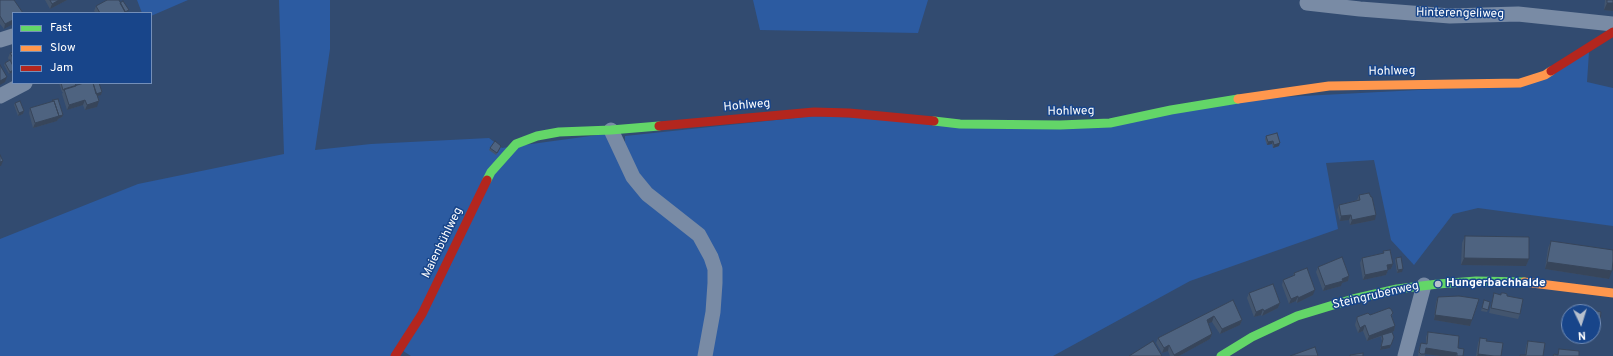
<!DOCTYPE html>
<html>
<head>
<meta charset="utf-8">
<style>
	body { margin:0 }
	#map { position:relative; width:1613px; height:356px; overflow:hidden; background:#324b70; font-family:Overpass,sans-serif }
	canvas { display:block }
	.legend { position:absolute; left:12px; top:12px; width:140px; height:72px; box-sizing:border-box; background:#18458a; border:1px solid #748fb9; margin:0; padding:5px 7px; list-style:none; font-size:12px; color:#fff }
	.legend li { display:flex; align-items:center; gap:8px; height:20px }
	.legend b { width:20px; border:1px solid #748fb9 }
	.north { position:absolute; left:1561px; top:304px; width:40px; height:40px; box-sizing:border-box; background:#18458a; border:1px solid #748fb9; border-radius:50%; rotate:176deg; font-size:11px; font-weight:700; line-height:16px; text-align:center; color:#fff }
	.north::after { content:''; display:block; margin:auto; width:14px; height:18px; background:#b7c0cd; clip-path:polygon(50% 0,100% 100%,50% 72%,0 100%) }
</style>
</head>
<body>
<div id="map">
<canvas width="1613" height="356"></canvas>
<ul class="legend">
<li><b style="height:5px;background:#63d668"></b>Fast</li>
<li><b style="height:5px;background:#ff974d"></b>Slow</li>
<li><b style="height:5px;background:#b3261e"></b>Jam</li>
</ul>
<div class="north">N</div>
</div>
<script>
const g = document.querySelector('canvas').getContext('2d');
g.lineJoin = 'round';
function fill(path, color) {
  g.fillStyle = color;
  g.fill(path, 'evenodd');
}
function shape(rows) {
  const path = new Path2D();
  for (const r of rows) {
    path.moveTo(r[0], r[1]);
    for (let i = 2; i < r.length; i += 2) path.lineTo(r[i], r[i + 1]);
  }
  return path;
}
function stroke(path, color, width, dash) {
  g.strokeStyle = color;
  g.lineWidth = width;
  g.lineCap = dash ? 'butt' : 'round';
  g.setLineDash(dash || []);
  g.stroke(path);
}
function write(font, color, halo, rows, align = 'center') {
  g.font = font + ' Overpass,sans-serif';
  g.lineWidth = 3;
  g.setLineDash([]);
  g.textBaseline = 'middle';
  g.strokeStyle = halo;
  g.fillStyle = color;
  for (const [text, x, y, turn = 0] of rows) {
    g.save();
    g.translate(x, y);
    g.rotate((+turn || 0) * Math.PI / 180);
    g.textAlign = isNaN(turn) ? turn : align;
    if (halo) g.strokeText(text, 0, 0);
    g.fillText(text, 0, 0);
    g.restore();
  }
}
fill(shape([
	[137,0,188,0,151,16,151,13,142,13],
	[279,0,330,0,330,49,315,150,371,144,489,138,502,148,605,134,697,241,712,274,703,356,411,356,400,349,395,356,0,356,0,239,138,184,284,154],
	[753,0,928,0,918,33,760,30],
	[1589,52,1587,82,1613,88,1613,226,1478,208,1453,214,1414,265,1391,240,1374,160,1326,163,1338,229,1190,281,1053,356,709,356,715,256,643,184,625,153,625,136,814,116,1092,127,1226,100,1514,85]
]), '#2c5ba1');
stroke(shape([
	[1307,3,1360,9,1450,16,1518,14,1613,24],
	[0,40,13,36],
	[0,96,25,83],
	[611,130,633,177,647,194,699,235,711,257,715,269,715,283,713,312,705,356],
	[1405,356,1424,285]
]), '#798ba5', 15);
stroke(shape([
	[934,121,960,124,1060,125,1110,123,1171,110,1238,99],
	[487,180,491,172,516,144,537,136,559,132,611,130,659,126],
	[1221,356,1252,337,1297,316,1353,299,1397,289,1438,284,1476,281,1524,282]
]), '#63d668', 9);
stroke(shape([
	[1238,99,1329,86,1520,83,1545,75,1551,71],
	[1524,282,1613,293]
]), '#ff974d', 9);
stroke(shape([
	[1551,71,1613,32],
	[659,126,814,112,849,113,934,121],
	[395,356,422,314,487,180]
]), '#b3261e', 9);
fill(shape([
	[0,0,13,13,13,24,4,29,0,24],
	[45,0,67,0,50,9],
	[1605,0,1613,0,1613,11,1604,10],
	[96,6,128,13,96,13,94,11],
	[13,52,13,72,9,74,4,65,5,63,9,60,8,58,10,53],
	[59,83,75,83,76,86,102,92,101,95,97,96,97,107,85,110,83,105,67,110,62,94,63,92,62,92],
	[52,100,63,115,62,117,58,119,57,121,33,128,29,113,30,108,52,102],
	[15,103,24,111,23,114,18,116,14,105],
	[1266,136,1279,146,1273,148,1272,144,1267,145,1265,139],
	[501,146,500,149,496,155,489,150,490,148],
	[1359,195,1375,220,1350,225,1349,220,1340,221,1337,210,1339,205,1357,200],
	[1465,236,1529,259,1526,266,1461,265,1462,243],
	[1551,241,1609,279,1545,269,1548,248],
	[1383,251,1393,264,1391,269,1388,270,1386,275,1363,280,1360,263,1362,258,1383,253],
	[1396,258,1402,272,1397,273,1395,260],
	[1318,267,1349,276,1348,281,1342,283,1341,286,1323,291,1316,272],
	[1294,273,1313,295,1297,303,1296,301,1289,304,1282,285,1283,280,1293,276],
	[1249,293,1280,303,1278,308,1262,316,1261,315,1254,317,1247,298],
	[1494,293,1507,296,1520,314,1518,319,1489,313],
	[1438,297,1472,320,1470,326,1434,320,1436,302],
	[1233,300,1242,320,1240,325,1220,334,1212,322,1208,323,1212,334,1210,339,1179,356,1170,356,1168,351,1162,353,1156,343,1158,338],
	[1484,300,1488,310,1487,312,1481,311],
	[1393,313,1392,316,1395,326,1394,331,1392,332,1391,345,1390,348,1380,350,1382,341,1381,338,1382,336,1367,341,1363,331,1358,333,1355,325,1357,317,1370,315],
	[1428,332,1458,348,1463,356,1441,356,1425,354,1425,356,1418,356,1419,348,1421,343,1426,344,1426,337],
	[1480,338,1486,341,1501,356,1476,356,1478,343],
	[1528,341,1543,356,1520,356,1520,355,1525,355,1526,346]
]), '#43556e');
fill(shape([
	[59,0,67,0,50,9,52,4],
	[1607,3,1613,3,1613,11,1604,10],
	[13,20,13,24,4,29,5,24],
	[13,70,13,72,9,74,10,72],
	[7,77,5,82,0,85,0,81],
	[102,92,101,95,94,97,95,94],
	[85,100,83,105,67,110,69,105],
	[99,101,97,107,85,110,87,105],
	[24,111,23,114,18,116,19,113],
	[63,115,62,117,58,119,57,121,33,128,35,123],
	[1273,141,1272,144,1267,145,1268,142],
	[1280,143,1279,146,1273,148,1274,145],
	[3,161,1,166,0,166,0,162],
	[1351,215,1349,220,1340,221,1341,216],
	[1376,215,1375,220,1350,225,1352,220],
	[1464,258,1529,259,1526,266,1461,265],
	[1547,262,1612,271,1609,279,1545,269],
	[1393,264,1391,269,1388,270,1386,275,1363,280,1365,275,1387,265],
	[1403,269,1402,272,1397,273,1398,270],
	[1349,276,1348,281,1342,283,1341,286,1323,291,1325,286],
	[1315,290,1313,295,1297,303,1298,298],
	[1298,296,1296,301,1289,304,1291,299],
	[1280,303,1278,308,1262,316,1264,311],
	[1263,309,1261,315,1254,317,1256,312],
	[1435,315,1472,320,1470,326,1434,320],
	[1214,316,1212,322,1205,325,1207,320],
	[1242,320,1240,325,1220,334,1222,329],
	[1365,325,1363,331,1358,333,1360,328],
	[1395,326,1394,331,1367,341,1369,336],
	[1593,328,1599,329,1597,334,1593,334],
	[1212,334,1210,339,1179,356,1174,356,1174,355],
	[1169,345,1168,351,1162,353,1164,348],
	[1391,345,1390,348,1380,350,1381,347],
	[1426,348,1457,353,1456,356,1441,356,1424,354],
	[1478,354,1494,356,1477,356]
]), '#37455a');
const building = shape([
	[0,0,14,0,23,13,13,13,13,20,5,24,0,16,0,0],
	[50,0,59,0,52,4,50,0],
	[107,0,119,0,126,13,100,13,96,6,107,0],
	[1607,0,1613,0,1613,3,1607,3,1607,0],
	[123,1,129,10,125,12,120,3,123,1],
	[13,52,13,58,10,53,13,52],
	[10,60,13,66,13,70,10,72,5,63,10,60],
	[0,65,7,77,0,81,0,65],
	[61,83,75,83,76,86,63,90,61,83],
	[84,83,93,83,99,101,87,105,85,100,69,105,64,89,84,83],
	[93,83,99,83,102,92,96,94,93,83],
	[58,99,63,115,59,116,54,101,53,101,52,100,58,99],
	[20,101,24,111,19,113,15,103,20,101],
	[54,101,59,116,35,123,30,108,54,101],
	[1277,133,1280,143,1274,145,1273,141,1268,142,1266,136,1277,133],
	[495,141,501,146,497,153,490,148,495,141],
	[0,155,3,161,0,162,0,155],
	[1369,193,1371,197,1372,197,1376,215,1352,220,1351,215,1341,216,1339,205,1360,200,1359,195,1369,193],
	[1465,236,1529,237,1529,259,1464,258,1465,236],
	[1551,241,1613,250,1613,261,1612,271,1547,262,1551,241],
	[1390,250,1393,264,1387,265,1388,270,1365,275,1362,258,1384,253,1383,251,1390,250],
	[1342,257,1349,276,1342,279,1343,281,1325,286,1318,267,1342,257],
	[1401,257,1403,269,1398,270,1396,258,1401,257],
	[1307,268,1315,290,1298,298,1298,296,1291,299,1283,280,1295,275,1294,273,1307,268],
	[1273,284,1280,303,1264,311,1263,309,1256,312,1249,293,1273,284],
	[1494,293,1501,295,1501,293,1504,293,1507,294,1507,296,1523,299,1520,314,1491,308,1494,293],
	[1459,296,1479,299,1472,320,1435,315,1438,297,1459,296],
	[1233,300,1242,320,1222,329,1214,316,1207,320,1212,334,1174,355,1169,345,1164,348,1158,338,1233,300],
	[1484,300,1490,302,1488,310,1482,308,1484,300],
	[1572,307,1587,310,1587,312,1589,312,1572,312,1572,307],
	[1389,308,1391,309,1393,313,1391,315,1395,326,1369,336,1365,325,1360,328,1357,320,1357,317,1368,313,1370,315,1389,308],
	[1593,310,1601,312,1599,329,1593,328,1593,310],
	[1392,332,1394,337,1391,345,1381,347,1383,339,1382,335,1392,332],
	[1428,332,1459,336,1458,348,1464,349,1463,356,1457,356,1457,353,1426,348,1425,354,1421,354,1419,352,1421,343,1427,344,1428,332],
	[1480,338,1487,339,1486,341,1503,343,1501,356,1494,356,1478,354,1480,338],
	[1153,341,1162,356,1129,356,1153,341],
	[1528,341,1545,343,1543,356,1520,356,1520,355,1526,355,1528,341],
	[1315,347,1318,356,1290,356,1315,347],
	[1559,349,1579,351,1579,356,1553,356,1554,354,1558,355,1559,349],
	[1363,353,1363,356,1350,356,1350,355,1363,353]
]);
fill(building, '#4e6380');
stroke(building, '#37455a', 1);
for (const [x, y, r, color] of [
	[1438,284,4,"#b7c0cd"]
]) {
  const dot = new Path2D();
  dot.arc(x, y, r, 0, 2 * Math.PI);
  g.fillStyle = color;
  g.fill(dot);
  stroke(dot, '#18458a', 1.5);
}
write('12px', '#fff', '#18458a', [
	["Hinterengeliweg",1460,14,1],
	["Hohlweg",1392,72,-1],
	["Hohlweg",747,106,-5],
	["Hohlweg",1071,112,-1],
	["Maienbühlweg",443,243,-64],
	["Steingrubenweg",1376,296,-13]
]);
write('bold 12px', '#fff', '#18458a', [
	["Hungerbachhalde",1446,284]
], 'left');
</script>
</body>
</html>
